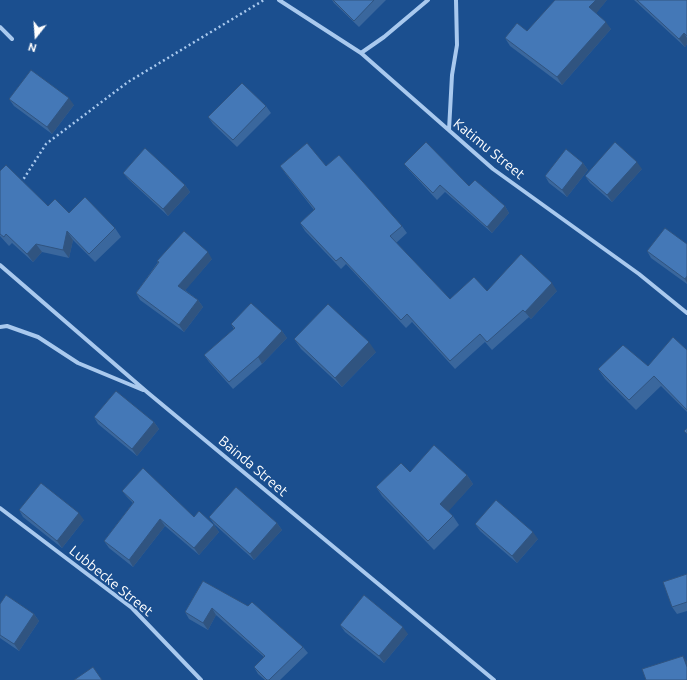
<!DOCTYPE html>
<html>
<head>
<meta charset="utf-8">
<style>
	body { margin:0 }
	#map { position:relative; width:687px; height:680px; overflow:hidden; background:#1b4f8f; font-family:Ubuntu,sans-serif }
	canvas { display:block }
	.north { position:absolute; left:16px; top:16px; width:40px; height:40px; -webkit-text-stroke:3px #1b4f8f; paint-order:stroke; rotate:197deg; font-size:11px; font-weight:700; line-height:16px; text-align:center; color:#fff }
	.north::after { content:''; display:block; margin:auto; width:14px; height:18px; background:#fff; clip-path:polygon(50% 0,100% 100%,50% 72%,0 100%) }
</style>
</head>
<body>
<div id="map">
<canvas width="687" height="680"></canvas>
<div class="north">N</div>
</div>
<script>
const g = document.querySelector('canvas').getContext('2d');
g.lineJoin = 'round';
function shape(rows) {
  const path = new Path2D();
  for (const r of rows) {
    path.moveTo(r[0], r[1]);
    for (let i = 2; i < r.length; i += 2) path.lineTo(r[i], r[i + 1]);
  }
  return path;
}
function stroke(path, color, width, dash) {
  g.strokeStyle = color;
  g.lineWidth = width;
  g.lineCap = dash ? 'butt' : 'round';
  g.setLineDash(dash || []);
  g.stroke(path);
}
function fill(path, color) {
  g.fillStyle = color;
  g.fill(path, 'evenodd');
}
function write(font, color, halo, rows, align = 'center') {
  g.font = font + ' Ubuntu,sans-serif';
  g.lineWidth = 3.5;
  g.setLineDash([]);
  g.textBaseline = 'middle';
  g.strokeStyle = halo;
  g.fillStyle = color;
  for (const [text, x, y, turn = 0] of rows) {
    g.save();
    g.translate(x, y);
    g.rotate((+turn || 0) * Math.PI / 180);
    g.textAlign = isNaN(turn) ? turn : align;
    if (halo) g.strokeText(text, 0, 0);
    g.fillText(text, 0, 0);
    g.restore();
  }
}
stroke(shape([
	[21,183,46,144,128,82,264,0]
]), '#a9c9ee', 2.5, [2, 3]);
stroke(shape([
	[279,0,361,53,493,169,639,274,687,313],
	[0,27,12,39],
	[361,53,384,37,428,0],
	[449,130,452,75,457,45,456,0],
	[0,265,147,392,494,680],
	[0,327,7,326,38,337,78,363,143,390],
	[0,508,132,608,201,680]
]), '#a9c9ee', 4);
fill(shape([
	[332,0,386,0,359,27,334,3],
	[607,0,596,13,611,29,562,85,510,46,505,38,527,31],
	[634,0,687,0,687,44,685,47],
	[9,99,74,105,52,134,14,106],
	[266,106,271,113,237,147,213,124,208,117],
	[583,163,588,170,567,197,549,183,545,176],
	[404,164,469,186,505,206,509,213,492,233,445,192,437,200,409,170],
	[280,166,326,166,402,226,407,233,396,243,450,299,487,291,557,291,531,319,529,317,492,350,485,342,455,369,412,322,406,328,346,264,341,269,305,231,300,223,314,210,285,173],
	[642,169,612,202,590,183,585,176],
	[0,171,48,206,115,228,121,237,95,262,73,240,69,258,42,252,33,262,12,243,9,246,0,236],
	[123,173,185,185,190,192,168,216,128,179],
	[687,244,687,284,651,258,647,251],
	[212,259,185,290,198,300,203,307,184,332,140,300,136,293,158,262,157,261],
	[231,324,282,331,287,338,262,364,233,389,209,362,204,355,234,329],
	[294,339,376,352,342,387,301,349],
	[687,350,687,412,661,386,636,410,605,379,598,369,648,366],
	[94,417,154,422,159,429,137,456,98,424],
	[410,472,467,475,473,484,448,511,453,516,459,525,434,550,382,496,376,487],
	[122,491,194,517,214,525,219,532,199,555,165,526,133,567,109,548,104,541,133,503,127,497],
	[19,510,84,520,62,548,23,517],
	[209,517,277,523,282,530,254,560,214,524],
	[475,524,538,539,517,563,480,531],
	[687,574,687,611,677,614,672,607],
	[203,581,303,647,308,653,280,680,265,680,258,674,254,667,264,657,216,615,208,630,189,619,185,612],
	[0,604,34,614,39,621,19,651,0,638],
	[340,625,408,634,384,663,345,632]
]), '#3a679d');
fill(shape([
	[596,0,607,0,595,15,589,7],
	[606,22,611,29,562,85,557,77],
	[684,33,687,38,687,44,685,47,679,39],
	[69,98,74,105,52,134,47,127],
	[637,162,642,169,612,202,607,195],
	[583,163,588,170,567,197,562,190],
	[185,185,190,192,168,216,163,209],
	[505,206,509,213,492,233,487,227],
	[67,231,73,240,69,258,63,250],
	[36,244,42,252,33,262,27,254],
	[208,252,212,259,183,293,178,286],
	[687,276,687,283,685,279],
	[552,283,557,291,531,319,525,312],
	[198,300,203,307,184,332,179,325],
	[282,331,287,338,262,364,258,357],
	[369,342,376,352,342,387,335,378],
	[154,422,159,429,137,456,132,449],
	[467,475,473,484,447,513,440,504],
	[79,513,84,520,62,548,57,541],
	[160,519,165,526,133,567,129,560],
	[277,523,282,530,254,560,250,554],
	[214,525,219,532,199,555,194,548],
	[533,532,538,539,517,563,512,556],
	[212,608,216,615,208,630,203,623],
	[34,614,39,621,19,651,14,644],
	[403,627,408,634,384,663,379,656],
	[683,656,687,661,687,667]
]), '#305480');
const building = shape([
	[333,0,374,0,354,21,333,0],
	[555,0,596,0,589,7,606,22,557,77,505,38,517,23,527,31,555,0],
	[637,0,687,0,687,36,684,33,679,39,637,0],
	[31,70,69,98,47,127,9,99,31,70],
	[242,83,266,106,233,140,208,117,242,83],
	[426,142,469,186,475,180,505,206,487,227,440,185,433,193,404,164,426,142],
	[615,142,637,162,607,195,585,176,615,142],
	[307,143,326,166,339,155,402,226,390,236,450,299,474,277,487,291,521,254,552,283,525,312,523,310,487,342,480,334,450,361,407,314,401,320,341,257,336,261,300,223,315,209,280,166,307,143],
	[145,148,185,185,163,209,123,173,145,148],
	[566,149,583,163,562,190,545,176,566,149],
	[6,165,48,206,55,199,69,213,85,197,115,228,89,254,67,231,63,250,36,244,27,254,6,234,4,237,0,234,0,171,6,165],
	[665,228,687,244,687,276,685,279,647,251,665,228],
	[184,231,208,252,178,286,198,300,179,325,136,293,159,262,157,261,184,231],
	[251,303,282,331,258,357,229,382,204,355,235,328,231,324,251,303],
	[328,304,369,342,335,378,294,339,328,304],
	[673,337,687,350,687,410,654,376,629,400,598,369,623,345,648,366,673,337],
	[116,391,154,422,132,449,94,417,116,391],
	[687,428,687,434,684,431,687,428],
	[434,445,467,475,440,504,453,516,428,541,376,487,401,463,410,472,434,445],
	[143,468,194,517,199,511,214,525,194,548,160,519,129,560,104,541,134,502,122,491,143,468],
	[41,483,79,513,57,541,19,510,41,483],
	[236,487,277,523,250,554,209,517,236,487],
	[496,500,533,532,512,556,475,524,496,500],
	[687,574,687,602,672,607,663,582,687,574],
	[203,581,248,606,252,602,303,647,269,680,267,680,254,667,265,656,212,608,203,623,185,612,203,581],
	[6,595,34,614,14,644,0,635,0,604,6,595],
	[364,595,403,627,379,656,340,625,364,595],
	[683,656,687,667,687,680,646,680,642,669,683,656],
	[93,667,102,680,74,680,93,667]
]);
fill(building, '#4478b7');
stroke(building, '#305480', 1);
write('14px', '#fff', '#1b4f8f', [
	["Katimu Street",489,149,39],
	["Bainda Street",253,466,40],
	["Lubbecke Street",111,581,39]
]);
</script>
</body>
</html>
